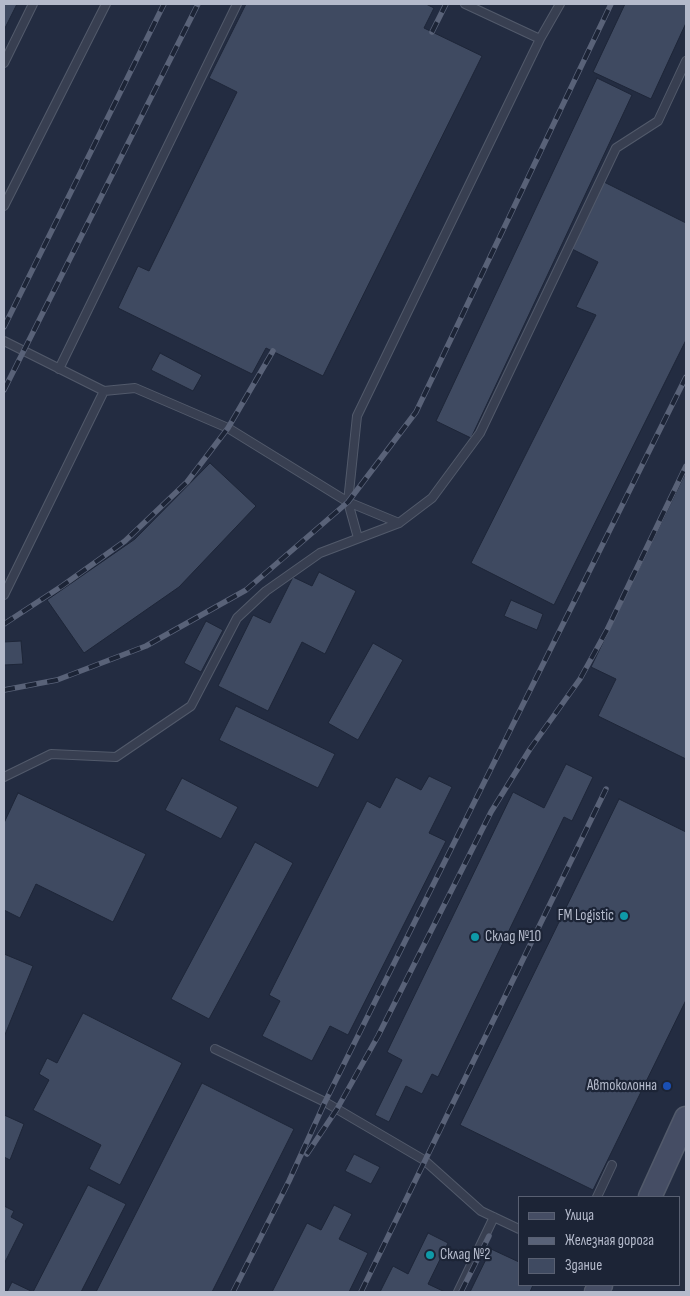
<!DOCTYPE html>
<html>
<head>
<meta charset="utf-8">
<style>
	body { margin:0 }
	#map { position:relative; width:690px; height:1296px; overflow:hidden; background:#232c41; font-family:"Sofia Sans Condensed",sans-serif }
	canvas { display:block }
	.frame { position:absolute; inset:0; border:5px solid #b4bacb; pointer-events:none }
	.legend { position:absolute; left:518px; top:1196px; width:162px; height:90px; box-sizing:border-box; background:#1c2436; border:1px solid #596072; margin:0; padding:6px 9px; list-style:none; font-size:15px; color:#b4bacb }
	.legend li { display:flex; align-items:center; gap:10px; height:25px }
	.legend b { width:25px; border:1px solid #596072 }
</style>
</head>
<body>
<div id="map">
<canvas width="690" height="1296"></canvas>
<div class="frame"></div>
<ul class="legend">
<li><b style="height:6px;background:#454d64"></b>Улица</li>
<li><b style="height:6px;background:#596278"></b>Железная дорога</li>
<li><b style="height:14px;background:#3f4a61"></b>Здание</li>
</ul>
</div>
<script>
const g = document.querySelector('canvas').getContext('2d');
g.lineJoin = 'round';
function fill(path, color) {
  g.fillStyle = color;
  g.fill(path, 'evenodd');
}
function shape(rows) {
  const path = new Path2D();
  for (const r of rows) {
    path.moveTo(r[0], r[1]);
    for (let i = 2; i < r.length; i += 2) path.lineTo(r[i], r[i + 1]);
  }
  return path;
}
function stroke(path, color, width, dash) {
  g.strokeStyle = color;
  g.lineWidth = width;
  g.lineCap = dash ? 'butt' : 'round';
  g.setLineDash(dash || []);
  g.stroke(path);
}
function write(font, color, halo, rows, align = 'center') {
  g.font = font + ' "Sofia Sans Condensed",sans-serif';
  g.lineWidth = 4.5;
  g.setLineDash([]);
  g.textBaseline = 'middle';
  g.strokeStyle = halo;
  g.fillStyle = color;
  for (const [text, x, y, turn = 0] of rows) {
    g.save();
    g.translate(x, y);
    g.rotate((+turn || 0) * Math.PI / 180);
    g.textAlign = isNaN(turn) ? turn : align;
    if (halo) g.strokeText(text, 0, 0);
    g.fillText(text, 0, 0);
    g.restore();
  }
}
const building = shape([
	[4,4,17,4,4,30,4,4],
	[246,4,426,4,434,8,424,28,482,56,323,376,266,348,252,374,118,308,138,266,149,271,237,92,209,78,246,4],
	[625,4,686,4,686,23,651,99,593,72,625,4],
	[597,78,632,95,471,438,436,421,597,78],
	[604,182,686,223,686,340,554,605,471,563,596,315,576,307,598,262,572,249,604,182],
	[160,353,202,375,193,391,151,370,160,353],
	[210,463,256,506,179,587,84,653,47,600,135,539,210,463],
	[686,472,686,759,598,716,616,679,591,667,686,472],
	[319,572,356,591,325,654,302,642,268,711,218,686,253,615,270,623,293,577,312,586,319,572],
	[511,600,543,614,537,630,504,616,511,600],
	[206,621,223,630,201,672,184,663,206,621],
	[21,641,23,664,4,665,4,642,21,641],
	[373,643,403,660,358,740,328,723,373,643],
	[236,706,335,754,318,788,219,740,236,706],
	[566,764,593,777,572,821,564,817,438,1077,432,1074,422,1094,406,1086,389,1122,375,1115,402,1060,387,1052,513,792,544,808,566,764],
	[429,776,452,787,429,833,446,841,348,1035,330,1026,312,1061,262,1036,280,1001,269,995,367,801,380,808,396,777,421,790,429,776],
	[182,778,238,807,221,839,165,810,182,778],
	[18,793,146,854,113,922,36,884,20,918,4,910,4,823,18,793],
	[619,799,686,832,686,1000,593,1190,460,1125,619,799],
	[255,842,293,863,209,1019,171,999,255,842],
	[4,954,33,966,4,1037,4,954],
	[83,1013,182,1063,120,1185,89,1169,101,1145,33,1110,49,1080,39,1074,47,1058,57,1063,83,1013],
	[202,1083,294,1129,212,1292,96,1292,202,1083],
	[4,1115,24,1124,10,1160,4,1157,4,1115],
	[354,1154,380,1167,371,1184,345,1171,354,1154],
	[88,1185,126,1204,81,1292,33,1292,88,1185],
	[334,1205,352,1214,339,1239,368,1253,349,1292,272,1292,307,1223,321,1230,334,1205],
	[4,1206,14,1211,11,1217,24,1224,4,1264,4,1206],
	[428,1233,448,1243,428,1284,445,1292,380,1292,393,1266,408,1274,428,1233],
	[491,1249,519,1262,519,1285,533,1285,530,1292,470,1292,491,1249],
	[12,1282,33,1292,7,1292,12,1282]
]);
fill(building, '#3f4a61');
stroke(building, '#1e2638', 1);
const service = shape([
	[465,4,540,39],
	[4,63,33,4],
	[4,206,106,4],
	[4,341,104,391],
	[59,369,237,4],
	[358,538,348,502,357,416,540,39,560,4],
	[4,595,104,391,135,388,228,428,348,502,399,523],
	[4,777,51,754,116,757,191,706,237,618,266,591,320,553,399,523,432,498,480,433,616,148,658,121,686,61],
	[215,1049,325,1102,424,1160,481,1211,519,1229],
	[597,1197,612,1165],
	[458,1292,494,1217]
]);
const secondary = shape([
	[650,1197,686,1118],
	[596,1292,601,1285]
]);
stroke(service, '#525a6b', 10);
stroke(secondary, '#525a6b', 25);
stroke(service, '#383f51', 8);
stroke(secondary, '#454d64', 22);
const rail = shape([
	[432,32,446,4],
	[4,327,164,4],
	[4,390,198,4],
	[4,624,62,586,125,541,187,482,228,428,273,351],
	[4,690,57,680,146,646,246,590,348,502,416,412,611,4],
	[307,1154,337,1109,378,1036,491,812,530,749,580,679,607,630,686,466],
	[233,1292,289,1181,325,1102,686,377],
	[361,1292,606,789],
	[461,1292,489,1236]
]);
stroke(rail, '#596278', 5.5);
stroke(rail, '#1c2436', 4, [11]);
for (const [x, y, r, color] of [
	[624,916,5,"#0f9aa8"],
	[475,937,5,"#0f9aa8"],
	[667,1086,5,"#1a4fb4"],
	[430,1255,5,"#0f9aa8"]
]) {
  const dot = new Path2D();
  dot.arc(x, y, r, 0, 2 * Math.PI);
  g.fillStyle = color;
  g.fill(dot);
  stroke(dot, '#1c2436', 2);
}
write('15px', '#b4bacb', '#1c2436', [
	["FM Logistic",614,916],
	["Склад №10",485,937,"left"],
	["Автоколонна",657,1086],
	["Склад №2",440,1255,"left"]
], 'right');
</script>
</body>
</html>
